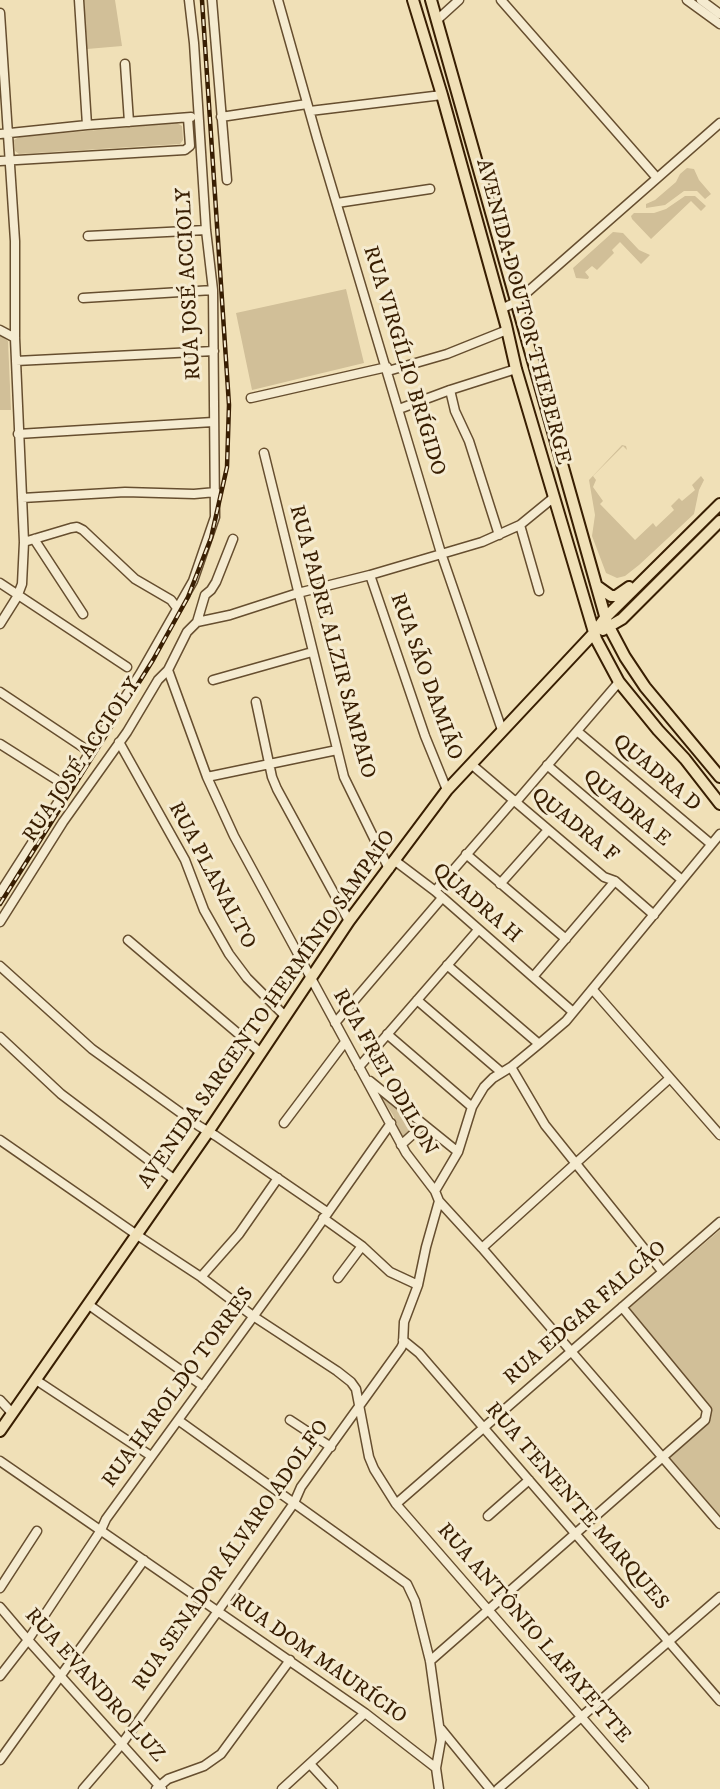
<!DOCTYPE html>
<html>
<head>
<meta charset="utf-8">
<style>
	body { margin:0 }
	canvas { display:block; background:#f0e0b7 }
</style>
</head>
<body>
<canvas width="720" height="1789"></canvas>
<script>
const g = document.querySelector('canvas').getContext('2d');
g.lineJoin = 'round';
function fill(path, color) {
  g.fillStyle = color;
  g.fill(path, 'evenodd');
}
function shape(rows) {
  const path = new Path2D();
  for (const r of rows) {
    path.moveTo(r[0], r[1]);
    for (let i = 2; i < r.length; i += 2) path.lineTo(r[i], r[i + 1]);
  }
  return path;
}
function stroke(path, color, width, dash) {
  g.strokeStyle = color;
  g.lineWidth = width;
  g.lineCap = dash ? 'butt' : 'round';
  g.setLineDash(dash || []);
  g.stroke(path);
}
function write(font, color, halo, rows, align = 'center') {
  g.font = font + ' "IM FELL DW Pica",serif';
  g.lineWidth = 6;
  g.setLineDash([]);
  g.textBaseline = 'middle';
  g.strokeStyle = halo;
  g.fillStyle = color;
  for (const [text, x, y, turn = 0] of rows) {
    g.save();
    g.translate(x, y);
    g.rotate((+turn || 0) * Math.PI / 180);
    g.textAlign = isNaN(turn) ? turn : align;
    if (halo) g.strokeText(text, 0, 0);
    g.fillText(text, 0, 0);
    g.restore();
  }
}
fill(shape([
	[84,0,115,0,122,46,87,49],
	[177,123,182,126,183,140,180,144,19,154,15,151,14,140,19,137],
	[687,168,694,169,699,180,711,194,705,199,697,191,684,191,665,205,646,208,646,204,655,200,676,182,680,174],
	[685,196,695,196,706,206,701,211,691,201,651,239,632,219,631,216,634,213,654,213,666,209],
	[613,232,623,233,639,250,650,255,641,264,620,242,612,250,614,253,597,270,592,266,585,272,589,277,588,279,576,278,573,268],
	[346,289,364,363,252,390,236,313],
	[0,335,8,341,11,410,0,410],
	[622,445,626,446,627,450,623,446,593,476,596,480,593,487,603,501,600,504,635,540,653,523,656,527,674,510,671,506,679,498,682,501,695,490,692,485,701,476,704,480,699,490,694,514,639,565,625,576,617,578,606,573,592,536,595,515,589,480],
	[375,1088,418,1123,403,1140,393,1115],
	[720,1230,720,1517,667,1457,707,1422,710,1407,628,1309]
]), '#d1bf98');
const minor = shape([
	[79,0,87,125],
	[212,0,227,180],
	[278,0,317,138,441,553,502,730],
	[501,0,657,178],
	[687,0,720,24],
	[701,0,720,14],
	[0,13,15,241,15,338,24,542,22,584,17,597,0,624],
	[437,20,459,0],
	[125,64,129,122],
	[310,111,442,95],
	[221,117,307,104],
	[0,134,87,125,191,117],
	[0,161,185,150,190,146,188,118],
	[337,203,430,189],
	[88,236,206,230],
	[83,298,213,290],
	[501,309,516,302,720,123],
	[0,330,15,338],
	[16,361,214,351],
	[388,371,447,354,507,330],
	[450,390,455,411,469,441,499,535],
	[251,398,387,367],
	[399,409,450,390,516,369],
	[18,434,213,422],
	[264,453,344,777,389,869],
	[22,498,125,492,194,494,216,492],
	[520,525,539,591],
	[34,539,83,614],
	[24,542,71,528,77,527,83,530,135,579,171,600,177,608],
	[370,575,425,736,447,790],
	[0,583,127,667],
	[197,622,230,615,298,593,370,575,482,542,520,525,553,498],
	[168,670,207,777,234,836,406,1153,435,1191,439,1201,482,1248,720,1524],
	[213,680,312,652],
	[0,692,90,752],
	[256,702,272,777,277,789,349,921],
	[577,731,711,844],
	[119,742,185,860,204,910,229,954,247,978,285,1016],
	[0,744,68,787],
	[471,764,604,877,615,881,654,915],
	[547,765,682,880],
	[207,777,337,750],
	[516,802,619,682],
	[466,854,566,939],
	[394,860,435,891,573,1012],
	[500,884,548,830],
	[435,891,514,800],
	[0,893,140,674,193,581,215,517,213,290,206,230,194,43,189,0],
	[0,922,63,822,127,732,158,680,168,670,187,632,197,622,205,595,211,590,216,582,233,539],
	[128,940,261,1053],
	[447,965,539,1044],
	[0,966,92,1049,199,1126,216,1136,327,1212],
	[533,977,615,881],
	[593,990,720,1135],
	[417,1000,501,1072],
	[335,1023,442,898],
	[387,1034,472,1107],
	[0,1037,61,1094,175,1180],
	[359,1067,478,930],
	[511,1067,545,1125,662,1271],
	[370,1081,458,1152],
	[284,1123,345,1042],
	[0,1140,137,1235,201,1277,253,1316,337,1371,351,1382,356,1389,369,1457,374,1469,396,1504,644,1789],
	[401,1145,423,1125],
	[435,1191,458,1152,472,1107,484,1087,493,1078,511,1067,539,1044,566,1021,720,834],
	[323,1218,362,1246,390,1272,418,1285],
	[482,1248,670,1078],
	[201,1277,239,1234,278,1178],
	[338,1278,362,1246],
	[89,1305,203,1386],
	[403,1340,419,1353,720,1701],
	[36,1380,151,1456],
	[0,1400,12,1413],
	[178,1420,407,1584,415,1601,430,1661,441,1740,436,1768,439,1789],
	[290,1420,331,1447],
	[0,1461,365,1713,436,1768],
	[396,1504,720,1222],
	[488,1516,529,1480],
	[0,1588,37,1531],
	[0,1607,28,1640,162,1789],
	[430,1661,705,1420,707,1410,622,1307],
	[0,1676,28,1640,101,1530,106,1519,301,1251,391,1123],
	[441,1729,490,1789],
	[0,1760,144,1560],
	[310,1764,333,1789],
	[83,1789,121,1745,218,1611,294,1503,301,1487,401,1348,403,1344,404,1322,418,1285,426,1247,439,1201],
	[156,1789,168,1779,204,1766,221,1754,290,1660],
	[282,1789,365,1713],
	[498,1789,720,1597]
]);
const major = shape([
	[413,0,442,95,506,325,516,369,596,639,619,682,658,730,685,759,720,804],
	[431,0,607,623,625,657,645,687,720,777],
	[597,586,611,596,616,596,629,587],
	[603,630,622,619,720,521],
	[0,1431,208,1132,349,921,447,790,594,633,605,618,720,504]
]);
stroke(minor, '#664e2f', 11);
stroke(major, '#381e02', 14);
stroke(minor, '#f5ebd0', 8);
stroke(major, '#f0e0b7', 10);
const rail = shape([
	[0,904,153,660,188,597,211,538,227,467,229,405,202,0]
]);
stroke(rail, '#381e02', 4.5);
stroke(rail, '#f5ebd0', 2, [7]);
write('21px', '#381e02', '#f5ebd0', [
	["RUA JOSÉ ACCIOLY",190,284,-93],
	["AVENIDA DOUTOR THEBERGE",522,312,75],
	["RUA VIRGÍLIO BRÍGIDO",403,361,73],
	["RUA PADRE ALZIR SAMPAIO",331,642,75],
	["RUA SÃO DAMIÃO",425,677,70],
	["RUA JOSÉ ACCIOLY",83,761,-56],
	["QUADRA D",656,774,40],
	["QUADRA E",626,809,40],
	["QUADRA F",574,826,39],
	["RUA PLANALTO",211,876,62],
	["QUADRA H",476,904,41],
	["AVENIDA SARGENTO HERMÍNIO SAMPAIO",268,1010,-55],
	["RUA FREI ODILON",384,1073,60],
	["RUA EDGAR FALCÃO",586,1314,-41],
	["RUA HAROLDO TORRES",179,1388,-54],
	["RUA TENENTE MARQUES",576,1507,49],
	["RUA SENADOR ÁLVARO ADOLFO",232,1556,-55],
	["RUA ANTÔNIO LAFAYETTE",533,1634,49],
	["RUA DOM MAURÍCIO",318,1660,35],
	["RUA EVANDRO LUZ",94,1686,48]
]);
</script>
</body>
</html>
